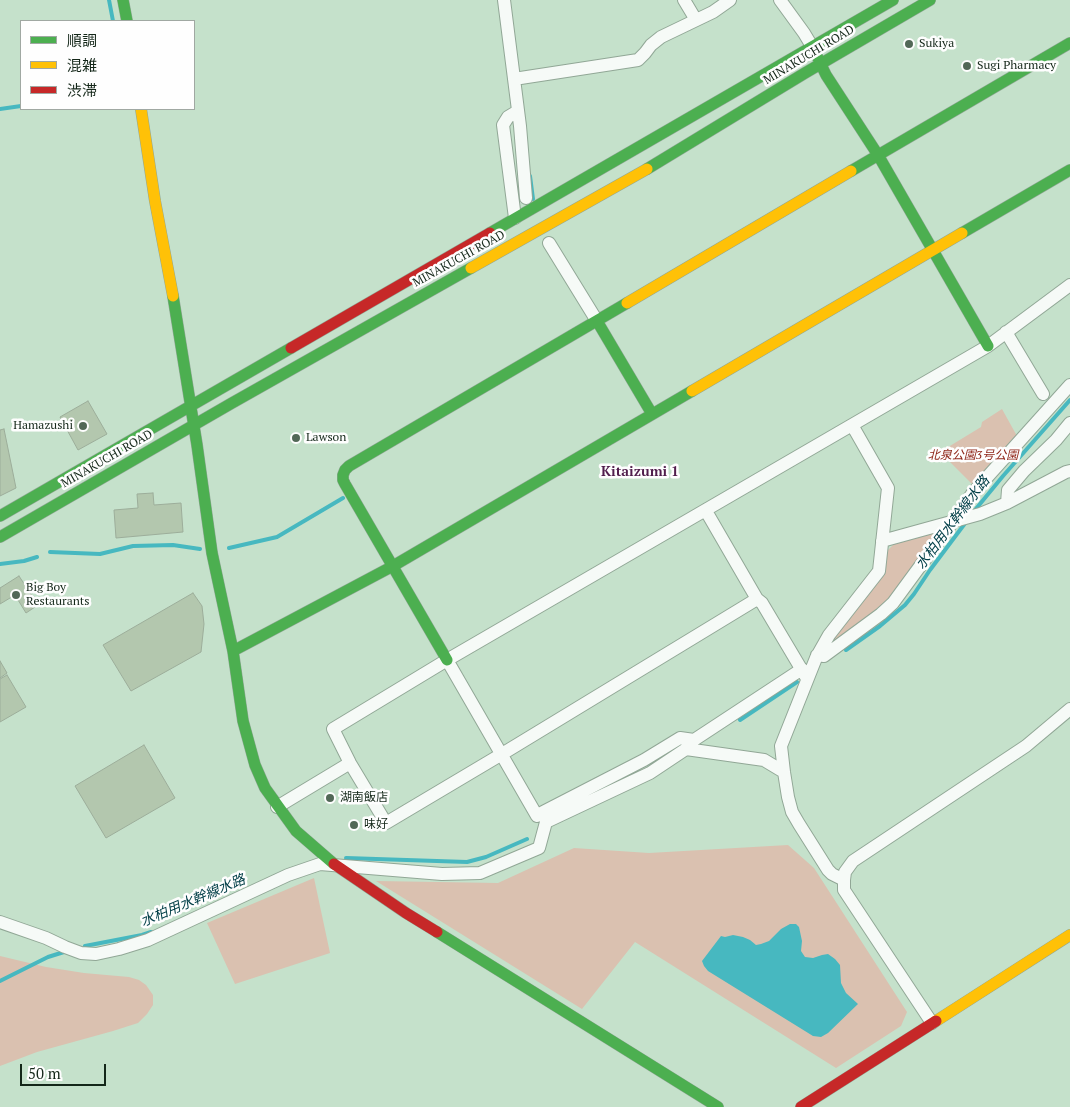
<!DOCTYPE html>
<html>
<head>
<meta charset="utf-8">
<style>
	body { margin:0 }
	#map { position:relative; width:1070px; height:1107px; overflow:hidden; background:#c5e1cb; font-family:"PT Serif","Noto Sans JP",serif }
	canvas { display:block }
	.legend { position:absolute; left:20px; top:20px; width:175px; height:90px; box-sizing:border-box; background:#fefefe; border:1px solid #a0a8a2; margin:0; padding:6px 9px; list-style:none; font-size:15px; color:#142719 }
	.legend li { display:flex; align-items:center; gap:10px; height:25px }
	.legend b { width:25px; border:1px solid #a0a8a2 }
	.scale { position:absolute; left:20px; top:1064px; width:86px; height:22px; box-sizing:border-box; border:2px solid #142719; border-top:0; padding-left:6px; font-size:15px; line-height:18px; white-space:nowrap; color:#142719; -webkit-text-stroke:4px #fefefe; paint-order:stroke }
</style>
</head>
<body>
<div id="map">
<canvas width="1070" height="1107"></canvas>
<ul class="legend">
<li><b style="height:6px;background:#4caf50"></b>順調</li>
<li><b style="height:6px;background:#ffc107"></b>混雑</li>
<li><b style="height:6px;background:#c62828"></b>渋滞</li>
</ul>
<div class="scale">50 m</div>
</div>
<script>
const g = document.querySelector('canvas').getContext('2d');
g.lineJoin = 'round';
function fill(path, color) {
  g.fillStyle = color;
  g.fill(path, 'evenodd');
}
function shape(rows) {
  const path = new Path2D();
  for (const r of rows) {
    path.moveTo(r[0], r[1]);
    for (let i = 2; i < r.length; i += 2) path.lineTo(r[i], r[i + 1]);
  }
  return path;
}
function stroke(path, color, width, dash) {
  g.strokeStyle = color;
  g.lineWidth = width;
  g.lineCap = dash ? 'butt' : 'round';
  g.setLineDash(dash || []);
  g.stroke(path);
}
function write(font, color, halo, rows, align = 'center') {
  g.font = font + ' "PT Serif","Noto Sans JP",serif';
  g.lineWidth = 5;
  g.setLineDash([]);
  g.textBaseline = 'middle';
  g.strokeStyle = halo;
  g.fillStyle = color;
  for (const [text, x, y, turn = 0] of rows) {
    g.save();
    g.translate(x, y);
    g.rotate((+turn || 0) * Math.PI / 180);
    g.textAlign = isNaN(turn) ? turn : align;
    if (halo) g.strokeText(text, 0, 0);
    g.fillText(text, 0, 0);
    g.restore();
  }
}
fill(shape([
	[1002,409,1017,436,974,486,940,452,981,427,982,422],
	[941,531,885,606,826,651,843,625,885,574,886,552,894,544],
	[788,845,814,868,907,1012,901,1026,836,1068,635,942,582,1009,376,881,498,883,574,848,649,853],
	[314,878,330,953,235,984,207,923],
	[0,956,46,967,84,973,129,977,139,980,146,985,153,995,153,1005,147,1014,138,1023,113,1031,37,1052,0,1066]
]), '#dac1b0');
fill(shape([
	[790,924,796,924,799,927,802,941,801,951,805,957,813,958,822,955,828,954,835,959,840,965,841,983,846,993,858,1004,828,1033,821,1037,813,1036,708,971,704,966,702,961,721,936,725,937,733,935,743,937,750,940,756,945,761,944,769,941,781,929]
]), '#47b8c0');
stroke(shape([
	[109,0,113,21],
	[0,109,21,106],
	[530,176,533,199],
	[975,510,1003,476,1070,400],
	[229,548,277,537,343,498],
	[50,552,100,554,133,546,173,545,200,549],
	[0,564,24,561,37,557],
	[846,650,880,626,905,605,914,594,930,570,966,522],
	[740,720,797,682],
	[346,858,467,862,486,857,527,839],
	[85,946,142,935,151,932],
	[0,981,48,957,64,952]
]), '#47b8c0', 4);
const building = shape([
	[88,401,107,434,78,450,60,417,88,401],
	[4,429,16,488,0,496,0,430,4,429],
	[153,493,154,505,181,503,183,532,116,538,114,510,138,508,137,494,153,493],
	[19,576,38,605,26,613,15,595,0,604,0,588,19,576],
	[193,593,202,606,204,624,201,652,131,691,103,645,193,593],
	[0,661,7,673,0,678,0,661],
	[7,675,26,707,0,722,0,679,7,675],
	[144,745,175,798,106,838,75,786,144,745]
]);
fill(building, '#b3c7ae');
stroke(building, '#9cad9a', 1);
const street = shape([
	[504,0,520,126,526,198],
	[684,0,696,20],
	[780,0,804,33,813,48],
	[514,79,638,60,645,53,651,45,661,37,713,12,730,0],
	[515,218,503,125,508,117,518,111],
	[549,243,597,321],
	[1006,332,1043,394],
	[1007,503,1008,490,1024,471,1056,440,1070,423],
	[706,511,757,599,762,603,806,677],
	[882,541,980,514,1007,503,1066,472,1070,471],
	[757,599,502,754,386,823,350,763,333,729,447,660,988,346,1070,285],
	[817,655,824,656,881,614,893,603,954,520,972,494,1070,385],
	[447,660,537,816,543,812,644,760,680,738,694,740,802,669],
	[277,807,350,763],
	[844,880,832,874,828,870,799,824,792,812,788,797,784,772,781,746,816,658,829,635,879,571,888,488,852,425],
	[0,922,46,938,65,947,81,953,96,954,119,949,148,940,288,875,320,864,442,874,480,873,539,848,546,822,650,773,686,749,764,760,784,772],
	[932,1023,844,890,844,880,845,872,853,861,1026,746,1070,709]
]);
const fast = shape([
	[123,0,127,21],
	[816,54,826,75,878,155,988,346],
	[647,169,805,73,930,0],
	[851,171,1070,43],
	[490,233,893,0],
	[962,233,1070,170],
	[173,296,197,445,212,553,233,651,243,721,255,765,265,788,296,831,334,864],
	[597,321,652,414],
	[0,516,291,348],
	[0,537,232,403,471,268],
	[233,651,393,566,692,391],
	[447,660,345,484,343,480,343,475,345,470,349,466,627,303],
	[437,932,718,1107]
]);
const slow = shape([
	[141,109,155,201,173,296],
	[471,268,647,169],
	[627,303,851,171],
	[692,391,962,233],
	[936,1021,1070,935]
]);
const jam = shape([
	[291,348,490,233],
	[334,864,406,913,437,932],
	[801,1107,936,1021]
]);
stroke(street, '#91a796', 14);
stroke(fast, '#91a796', 12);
stroke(slow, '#91a796', 12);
stroke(jam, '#91a796', 12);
stroke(street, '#f6faf7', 12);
stroke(fast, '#4caf50', 11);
stroke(slow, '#ffc107', 11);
stroke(jam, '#c62828', 11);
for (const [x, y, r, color] of [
	[909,44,5,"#526857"],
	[967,66,5,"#526857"],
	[83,426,5,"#526857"],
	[296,438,5,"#526857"],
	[16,595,5,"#526857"],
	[330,798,5,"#526857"],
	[354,825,5,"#526857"]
]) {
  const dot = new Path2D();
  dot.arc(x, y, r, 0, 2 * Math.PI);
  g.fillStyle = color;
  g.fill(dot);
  stroke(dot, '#fefefe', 2);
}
write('12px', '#142719', '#fefefe', [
	["Sukiya",919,44],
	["Sugi Pharmacy",977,66],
	["Hamazushi",73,426,"right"],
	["Lawson",306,438],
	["Big Boy",26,588],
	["Restaurants",26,602],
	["湖南飯店",340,798],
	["味好",364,825]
], 'left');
write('12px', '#142719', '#fefefe', [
	["MINAKUCHI ROAD",809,55,-31],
	["MINAKUCHI ROAD",459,259,-29],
	["MINAKUCHI ROAD",107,459,-30]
]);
write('italic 12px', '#8f2619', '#fefefe', [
	["北泉公園3号公園",973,456]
]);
write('bold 14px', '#511e4d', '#fefefe', [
	["Kitaizumi 1",640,472]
]);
write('italic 14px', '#044049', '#fefefe', [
	["水柏用水幹線水路",953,523,-53],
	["水柏用水幹線水路",193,901,-23]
]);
</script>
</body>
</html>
